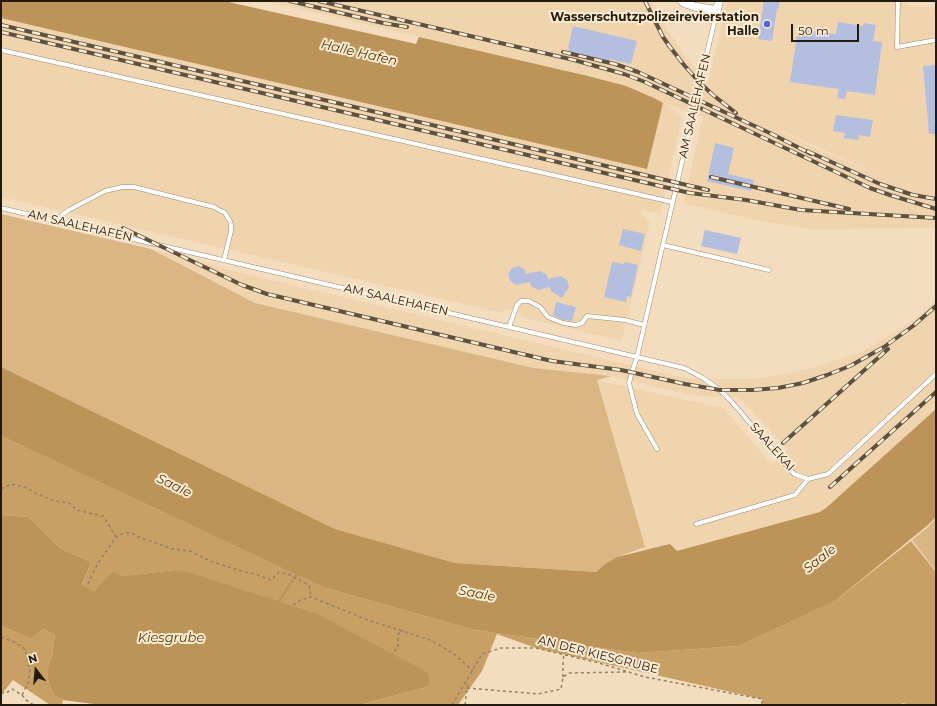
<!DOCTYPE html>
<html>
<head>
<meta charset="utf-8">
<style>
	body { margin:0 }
	#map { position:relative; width:937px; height:706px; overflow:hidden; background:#f4ddbe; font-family:Montserrat,sans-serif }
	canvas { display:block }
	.frame { position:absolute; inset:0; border:2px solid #221a0e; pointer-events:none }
	.north { position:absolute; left:16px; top:650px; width:40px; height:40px; -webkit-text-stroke:3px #feebd2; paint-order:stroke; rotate:344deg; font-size:11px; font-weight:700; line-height:16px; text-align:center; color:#221a0e }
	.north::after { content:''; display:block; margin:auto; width:14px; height:18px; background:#221a0e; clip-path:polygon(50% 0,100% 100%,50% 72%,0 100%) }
	.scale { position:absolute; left:791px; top:24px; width:68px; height:18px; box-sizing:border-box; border:2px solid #221a0e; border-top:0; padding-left:5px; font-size:12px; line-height:14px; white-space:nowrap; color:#221a0e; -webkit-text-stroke:3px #feebd2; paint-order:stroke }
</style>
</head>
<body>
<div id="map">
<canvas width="937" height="706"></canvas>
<div class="frame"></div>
<div class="north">N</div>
<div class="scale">50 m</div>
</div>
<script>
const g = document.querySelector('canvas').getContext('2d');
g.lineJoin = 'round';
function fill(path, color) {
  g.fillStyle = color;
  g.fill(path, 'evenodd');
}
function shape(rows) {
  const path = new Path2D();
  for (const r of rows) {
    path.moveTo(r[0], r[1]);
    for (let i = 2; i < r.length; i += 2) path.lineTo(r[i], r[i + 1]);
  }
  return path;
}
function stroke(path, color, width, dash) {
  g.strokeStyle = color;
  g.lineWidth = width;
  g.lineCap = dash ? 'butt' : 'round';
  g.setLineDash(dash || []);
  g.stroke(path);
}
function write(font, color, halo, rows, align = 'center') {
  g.font = font + ' Montserrat,sans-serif';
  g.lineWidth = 4;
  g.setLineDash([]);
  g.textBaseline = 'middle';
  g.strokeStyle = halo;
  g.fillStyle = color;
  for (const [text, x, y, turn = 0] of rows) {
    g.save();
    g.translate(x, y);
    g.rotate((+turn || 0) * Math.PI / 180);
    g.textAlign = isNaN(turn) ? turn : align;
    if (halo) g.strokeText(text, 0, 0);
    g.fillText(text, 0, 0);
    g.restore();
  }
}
fill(shape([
	[266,1,652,1,666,27,682,52,708,83,727,1,895,1,906,3,909,5,936,9,936,228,812,229,756,220,683,203,703,117,666,104,678,113,682,118,660,214,639,209,650,222,628,315,627,315,623,326,625,329,622,341,521,317,520,313,515,311,506,309,503,313,1,197,1,18,647,169,663,103,641,92,611,82,588,76],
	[771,126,861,167,897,181,861,168,812,147],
	[151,249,250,275,684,378,723,379,757,379,808,369,862,352,914,320,936,300,936,430,827,528,649,577,597,380,723,408,772,464,788,450,739,397,714,397,685,394,612,376,534,368,255,303]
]), '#f0d4ae');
fill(shape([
	[1,214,151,249,255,303,534,368,612,376,597,380,645,547,617,557,605,564,596,572,455,563,335,529,1,367],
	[936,518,936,571,912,540,929,526]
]), '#dab685');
fill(shape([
	[1,436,322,587,475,630,637,653,739,646,835,601,911,541,936,572,936,705,909,705,903,703,900,705,762,705,762,699,536,648,497,634,482,671,458,705,361,705,427,687,427,672,175,570,123,576,112,571,94,591,82,586,91,562,61,549,29,517,1,515],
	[1,626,31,639,43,629,55,635,52,655,47,671,49,685,55,696,63,700,62,705,50,705,13,680,1,695]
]), '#c89f64');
fill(shape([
	[1,1,224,1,416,44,419,37,588,76,626,86,654,98,663,103,647,169,1,18],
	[1,367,335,529,455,563,596,572,605,564,617,557,670,544,677,551,820,512,826,508,936,409,936,517,928,525,835,601,739,646,637,653,475,630,322,587,1,436],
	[1,515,29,517,61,549,91,562,82,585,94,591,112,571,123,576,175,570,194,574,317,614,427,672,430,681,427,687,360,705,101,705,63,700,55,696,49,685,47,671,52,655,55,635,43,629,31,639,1,626]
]), '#bc9359');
stroke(shape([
	[279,601,297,574]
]), '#bc9359', 2.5);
fill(shape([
	[764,1,780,1,778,9,777,9,772,41,758,39],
	[838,22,863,26,864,23,876,25,873,41,882,42,875,95,847,91,845,99,837,98,839,89,790,82,798,29,836,34],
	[573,26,637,41,631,64,609,59,608,64,567,54,569,49,568,48],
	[936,65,936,134,929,134,923,66],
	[836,115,873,120,870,137,859,135,858,140,844,138,845,133,833,131],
	[715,143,734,148,728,174,754,180,751,191,707,181],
	[623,229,645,234,641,251,619,245],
	[705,230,741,238,737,254,701,246],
	[612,262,624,264,625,262,638,265,631,297,627,296,626,302,604,297],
	[519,266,525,270,526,274,540,271,547,275,548,279,561,276,567,280,569,287,562,298,551,291,550,287,538,290,531,286,530,282,516,285,510,281,508,274,512,268],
	[556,302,576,307,572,321,564,320,553,315]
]), '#b4bedf');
const lane = shape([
	[898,1,897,47,936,40],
	[1,50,672,202],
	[1,208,637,357,717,10],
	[59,221,62,215,69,210,105,191,122,187,134,187,214,207,225,213,230,221,231,225,231,231,224,260],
	[663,245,769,270],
	[509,327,517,305,521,301,529,301,540,307,548,317,563,323,576,325,582,323,587,316,625,320,644,325],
	[657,449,637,414,629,383,632,372,637,357,684,368,703,378,720,390,731,401,794,474,808,479,828,474,936,374],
	[696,524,795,495,808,479]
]);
const street = shape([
	[682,1,684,3,696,7,717,10,719,1]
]);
stroke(lane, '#a08a6d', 5);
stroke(street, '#a08a6d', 9);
stroke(shape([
	[1,488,4,488,11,484,25,487,37,494,55,501,69,503,77,510,89,513,103,516,116,537],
	[88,584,98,563,116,537,124,533,131,533,141,538,173,549,190,551,210,561,241,571,255,574,271,580,279,572,290,575,309,585,311,597],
	[293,605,301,600,311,597,373,622,396,629,430,640,453,653,473,671],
	[1,637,14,642,25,649,30,670,28,683,22,695],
	[394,651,398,648,398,634,403,631],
	[563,677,563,661,564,655],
	[467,688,538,694,561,689,563,677,569,673,627,672],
	[1,693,6,693,12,689,22,695,26,700,34,705],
	[452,705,482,654,501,648,536,648,599,663,645,677,762,699,762,705],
	[465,705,468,681]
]), '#91816b', 1.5, [3, 3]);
stroke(lane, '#fff', 4);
stroke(street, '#fff', 8);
const rail = shape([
	[290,1,383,23,407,27],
	[319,1,574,60,624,74,645,82,870,188,890,195,936,209],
	[645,1,663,37,670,47,684,65,700,83,713,95,736,113],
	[1,25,432,125,708,190],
	[1,32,690,193,746,200,801,210,936,218],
	[563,52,615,64,638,72,774,135],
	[770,133,811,154],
	[807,151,880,184,913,195,936,199],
	[711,177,849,209],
	[123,228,242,285,267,294,552,361,621,370,685,384,720,390,752,390,778,388,803,383,827,375,850,366,884,347,913,326,936,306],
	[783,443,888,349],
	[830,487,936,392]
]);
stroke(rail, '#5d513f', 4);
stroke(rail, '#feebd2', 2.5, [8]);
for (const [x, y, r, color] of [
	[767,24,4,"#5066db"]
]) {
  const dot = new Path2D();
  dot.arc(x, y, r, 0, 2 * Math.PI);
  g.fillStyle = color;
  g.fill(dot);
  stroke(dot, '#feebd2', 1.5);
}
write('bold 12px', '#221a0e', '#feebd2', [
	["Wasserschutzpolizeirevierstation",759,17],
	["Halle",759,31]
], 'right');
write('12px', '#221a0e', '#feebd2', [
	["AM SAALEHAFEN",695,106,-77],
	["AM SAALEHAFEN",80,226,13],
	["AM SAALEHAFEN",396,300,13],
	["SAALEKAI",772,447,48],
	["AN DER KIESGRUBE",598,655,14]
]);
write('italic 13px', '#543807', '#feebd2', [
	["Halle Hafen",359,53,13],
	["Saale",174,486,26],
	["Saale",820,559,-38],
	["Saale",477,594,11],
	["Kiesgrube",171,638]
]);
</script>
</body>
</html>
